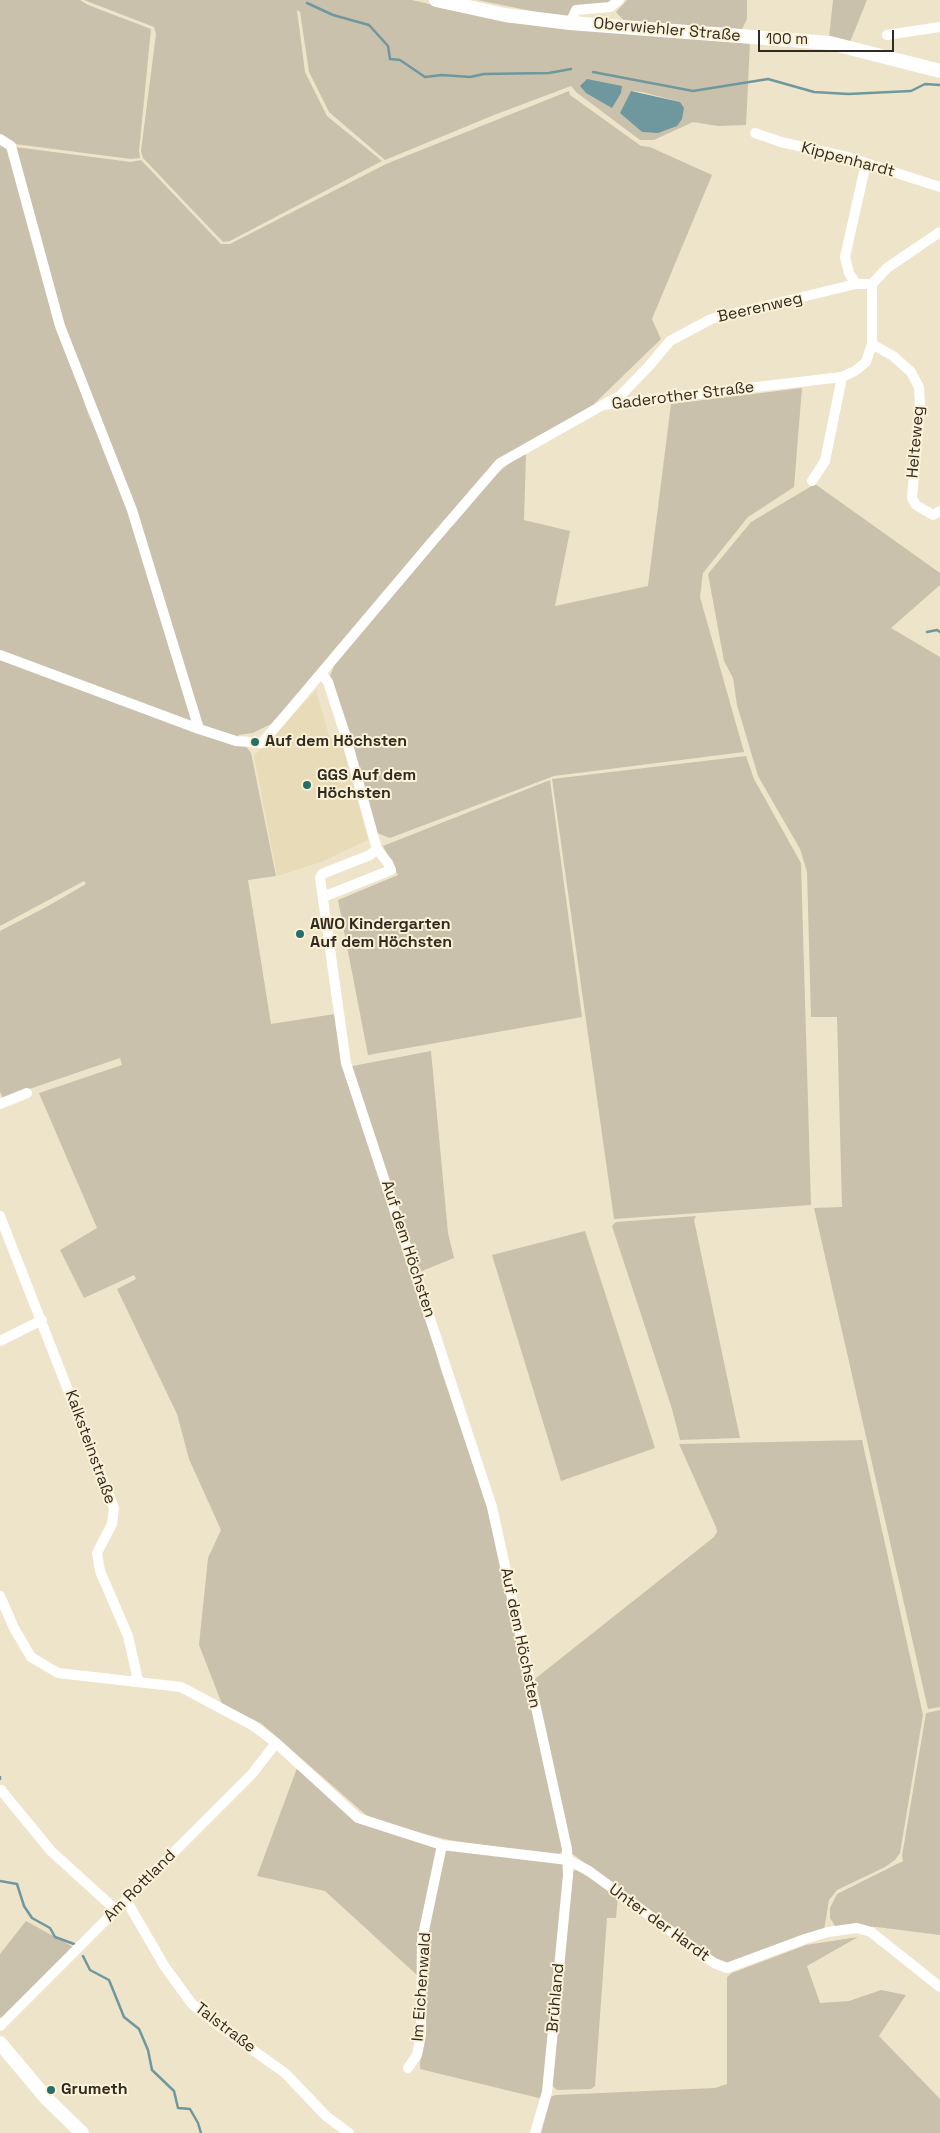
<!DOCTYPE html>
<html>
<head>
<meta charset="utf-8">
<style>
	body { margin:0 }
	#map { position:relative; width:940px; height:2133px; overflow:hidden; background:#eee4c9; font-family:"Space Grotesk",sans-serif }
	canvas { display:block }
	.scale { position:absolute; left:758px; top:30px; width:136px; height:22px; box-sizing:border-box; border:2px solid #2f2b21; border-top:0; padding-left:6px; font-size:15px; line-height:18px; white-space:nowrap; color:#2f2b21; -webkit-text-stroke:4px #fcf1d6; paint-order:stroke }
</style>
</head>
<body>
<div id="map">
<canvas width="940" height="2133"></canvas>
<div class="scale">100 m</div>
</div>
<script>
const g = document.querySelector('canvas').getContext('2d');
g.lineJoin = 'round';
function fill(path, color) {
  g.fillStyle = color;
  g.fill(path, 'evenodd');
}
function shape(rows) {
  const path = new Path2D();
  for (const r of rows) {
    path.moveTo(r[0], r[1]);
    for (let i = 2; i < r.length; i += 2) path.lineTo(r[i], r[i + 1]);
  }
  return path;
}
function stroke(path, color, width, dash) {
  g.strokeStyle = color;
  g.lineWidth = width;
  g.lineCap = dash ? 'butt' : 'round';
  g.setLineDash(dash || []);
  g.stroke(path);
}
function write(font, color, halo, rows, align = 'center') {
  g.font = font + ' "Space Grotesk",sans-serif';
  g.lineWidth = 4;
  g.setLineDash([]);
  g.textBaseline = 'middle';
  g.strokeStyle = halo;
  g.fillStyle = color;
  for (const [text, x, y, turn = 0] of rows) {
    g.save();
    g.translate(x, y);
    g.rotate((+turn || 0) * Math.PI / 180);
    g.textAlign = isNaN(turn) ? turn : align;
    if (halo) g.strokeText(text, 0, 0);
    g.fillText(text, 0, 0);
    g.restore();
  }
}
fill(shape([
	[316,690,330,739,340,736,368,840,321,862,277,876,254,756]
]), '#e8dbb8');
fill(shape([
	[0,0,80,0,88,5,151,29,139,151,140,158,131,159,15,144,0,137],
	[84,0,412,0,493,19,750,43,746,125,718,126,693,122,654,140,640,140,576,92,571,86,494,115,385,160,329,112,309,72,300,12,297,10,305,72,327,116,382,161,230,241,223,242,143,158,141,151,156,34,154,27],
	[631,91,642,92,680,102,642,132,621,113],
	[477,0,615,0,566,18],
	[627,0,747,0,747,19,742,29,625,22,616,12],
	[833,0,867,0,850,42,829,38],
	[569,91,570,95,641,146,650,147,712,175,652,319,661,339,591,407,520,448,271,724,253,733,238,735,251,753,276,876,248,880,271,1024,335,1014,342,1068,431,1051,448,1233,454,1258,417,1273,440,1367,486,1503,504,1574,564,1849,558,1856,449,1840,374,1822,262,1724,222,1704,199,1645,208,1558,221,1530,189,1459,177,1414,117,1289,136,1279,134,1275,84,1298,60,1250,97,1228,39,1093,122,1065,120,1058,3,1098,0,1092,0,931,48,906,86,884,84,881,0,926,0,142,7,148,58,324,92,425,15,147,131,162,141,160,221,244,230,244,386,164],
	[802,388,794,487,748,517,703,573,700,597,744,752,554,776,390,838,377,833,330,676,334,666,491,478,510,463,524,454,526,455,524,520,570,531,555,606,648,586,671,404],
	[815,484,940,573,940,585,891,628,940,657,940,1707,928,1709,814,1208,842,1207,837,1017,811,1017,807,872,800,849,758,776,737,705,733,678,724,661,708,574,751,522],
	[746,756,754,779,801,863,811,1205,614,1219,552,779],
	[550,780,582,1017,368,1055,338,900,398,875,383,846],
	[696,1216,694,1220,740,1438,680,1440,672,1409,612,1226,616,1222],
	[585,1231,655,1448,561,1481,492,1255],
	[862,1440,923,1715,900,1853,895,1860,885,1867,837,1890,829,1900,824,1930,728,1964,719,1961,571,1853,531,1682,714,1537,717,1532,716,1527,679,1444],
	[940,1710,940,1935,877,1927,835,1926,830,1918,830,1908,837,1894,903,1861,902,1856,926,1713],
	[297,1768,356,1821,439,1846,419,1977,325,1891,257,1876],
	[445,1849,559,1862,566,1868,543,2099,420,2069,424,1946],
	[576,1869,618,1897,616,1918,607,1918,595,2086,591,2089,557,2090,551,2084,573,1872],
	[26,1921,75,1948,3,2020,0,2017,0,1954],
	[858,1937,807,1966,820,2003,849,2001,881,1990,906,1995,879,2036,940,2099,940,2133,541,2133,551,2097,555,2095,715,2088,727,2084,727,1977,732,1973,806,1945]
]), '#cac1ac');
fill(shape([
	[587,79,622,86,621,93,612,108,586,93,580,86],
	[631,91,680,102,684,108,682,119,677,126,658,133,642,132,620,113]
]), '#6e989e');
stroke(shape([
	[307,3,333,15,369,25,388,46,390,59,400,60,425,77,442,75,470,77,484,74,549,73,571,69],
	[593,72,693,91,768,79,814,92,848,94,911,91,925,84,940,85],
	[927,632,937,630,940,632],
	[0,1777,0,1779],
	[0,1881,17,1884,24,1906,32,1918,50,1928,55,1937,74,1944],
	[83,1956,90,1970,109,1980,124,2017,139,2029,148,2050,152,2070,174,2091,178,2108,190,2109,198,2123,201,2133]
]), '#6e989e', 2.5);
stroke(shape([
	[570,23,576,10,610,7,619,0],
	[887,35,940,27],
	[755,133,781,142,847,157,940,187],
	[0,139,11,146,60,326,132,510,199,729],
	[866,163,845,257,849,273,856,284,872,284],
	[872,344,893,356,911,372,919,387,920,406,912,498,916,505,933,515,940,511],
	[606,403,620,396,649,366,670,341,711,319,856,284],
	[812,481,825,461,842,377],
	[0,655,199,729,236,741,262,743,431,543,500,463,603,405,842,377,855,371,866,362,872,344,872,284,887,268,940,232],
	[322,674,328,682,345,734,377,849,388,863,391,870,323,897],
	[377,849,370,855,322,874,320,878,346,1063,492,1507,567,1849,568,1875,547,2092,535,2133],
	[0,1104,27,1093],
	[0,1216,114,1508,112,1524,97,1553,100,1571,128,1636,138,1680],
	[0,1341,42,1320],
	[0,1596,14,1628,31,1657,58,1673,181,1687,254,1726,276,1743,358,1818,442,1845,568,1860,589,1871,714,1963,727,1968,805,1939,828,1932,857,1928,871,1932,940,1987],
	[1,1790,51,1851,116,1910],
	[126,1900,165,1967,192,2004,219,2026,285,2073,326,2116,349,2133],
	[0,2026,252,1774,276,1743],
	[408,2068,417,2055,421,2035,422,1940,442,1845]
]), '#fff', 10);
stroke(shape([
	[436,0,505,15,570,23,830,43,940,71],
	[0,2043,47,2099,82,2133]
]), '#fff', 14);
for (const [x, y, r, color] of [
	[255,742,5,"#266f68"],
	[307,785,5,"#266f68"],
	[300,934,5,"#266f68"],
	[51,2090,5,"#266f68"]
]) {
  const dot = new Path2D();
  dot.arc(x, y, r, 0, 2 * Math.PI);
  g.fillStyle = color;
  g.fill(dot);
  stroke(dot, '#fcf1d6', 2);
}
write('16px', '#2f2b21', '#fcf1d6', [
	["Oberwiehler Straße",667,30,5],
	["Kippenhardt",848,160,15],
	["Beerenweg",760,308,-13],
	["Gaderother Straße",683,396,-7],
	["Helteweg",916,442,-85],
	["Auf dem Höchsten",408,1249,72],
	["Kalksteinstraße",90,1447,70],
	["Auf dem Höchsten",520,1638,78],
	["Am Rottland",140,1886,-45],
	["Unter der Hardt",659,1923,36],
	["Im Eichenwald",422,1987,-86],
	["Brühland",556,1998,-85],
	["Talstraße",225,2028,37]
]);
write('bold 16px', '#2f2b21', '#fcf1d6', [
	["Auf dem Höchsten",265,742],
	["GGS Auf dem",317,776],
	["Höchsten",317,794],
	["AWO Kindergarten",310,925],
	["Auf dem Höchsten",310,943],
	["Grumeth",61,2090]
], 'left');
</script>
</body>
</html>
